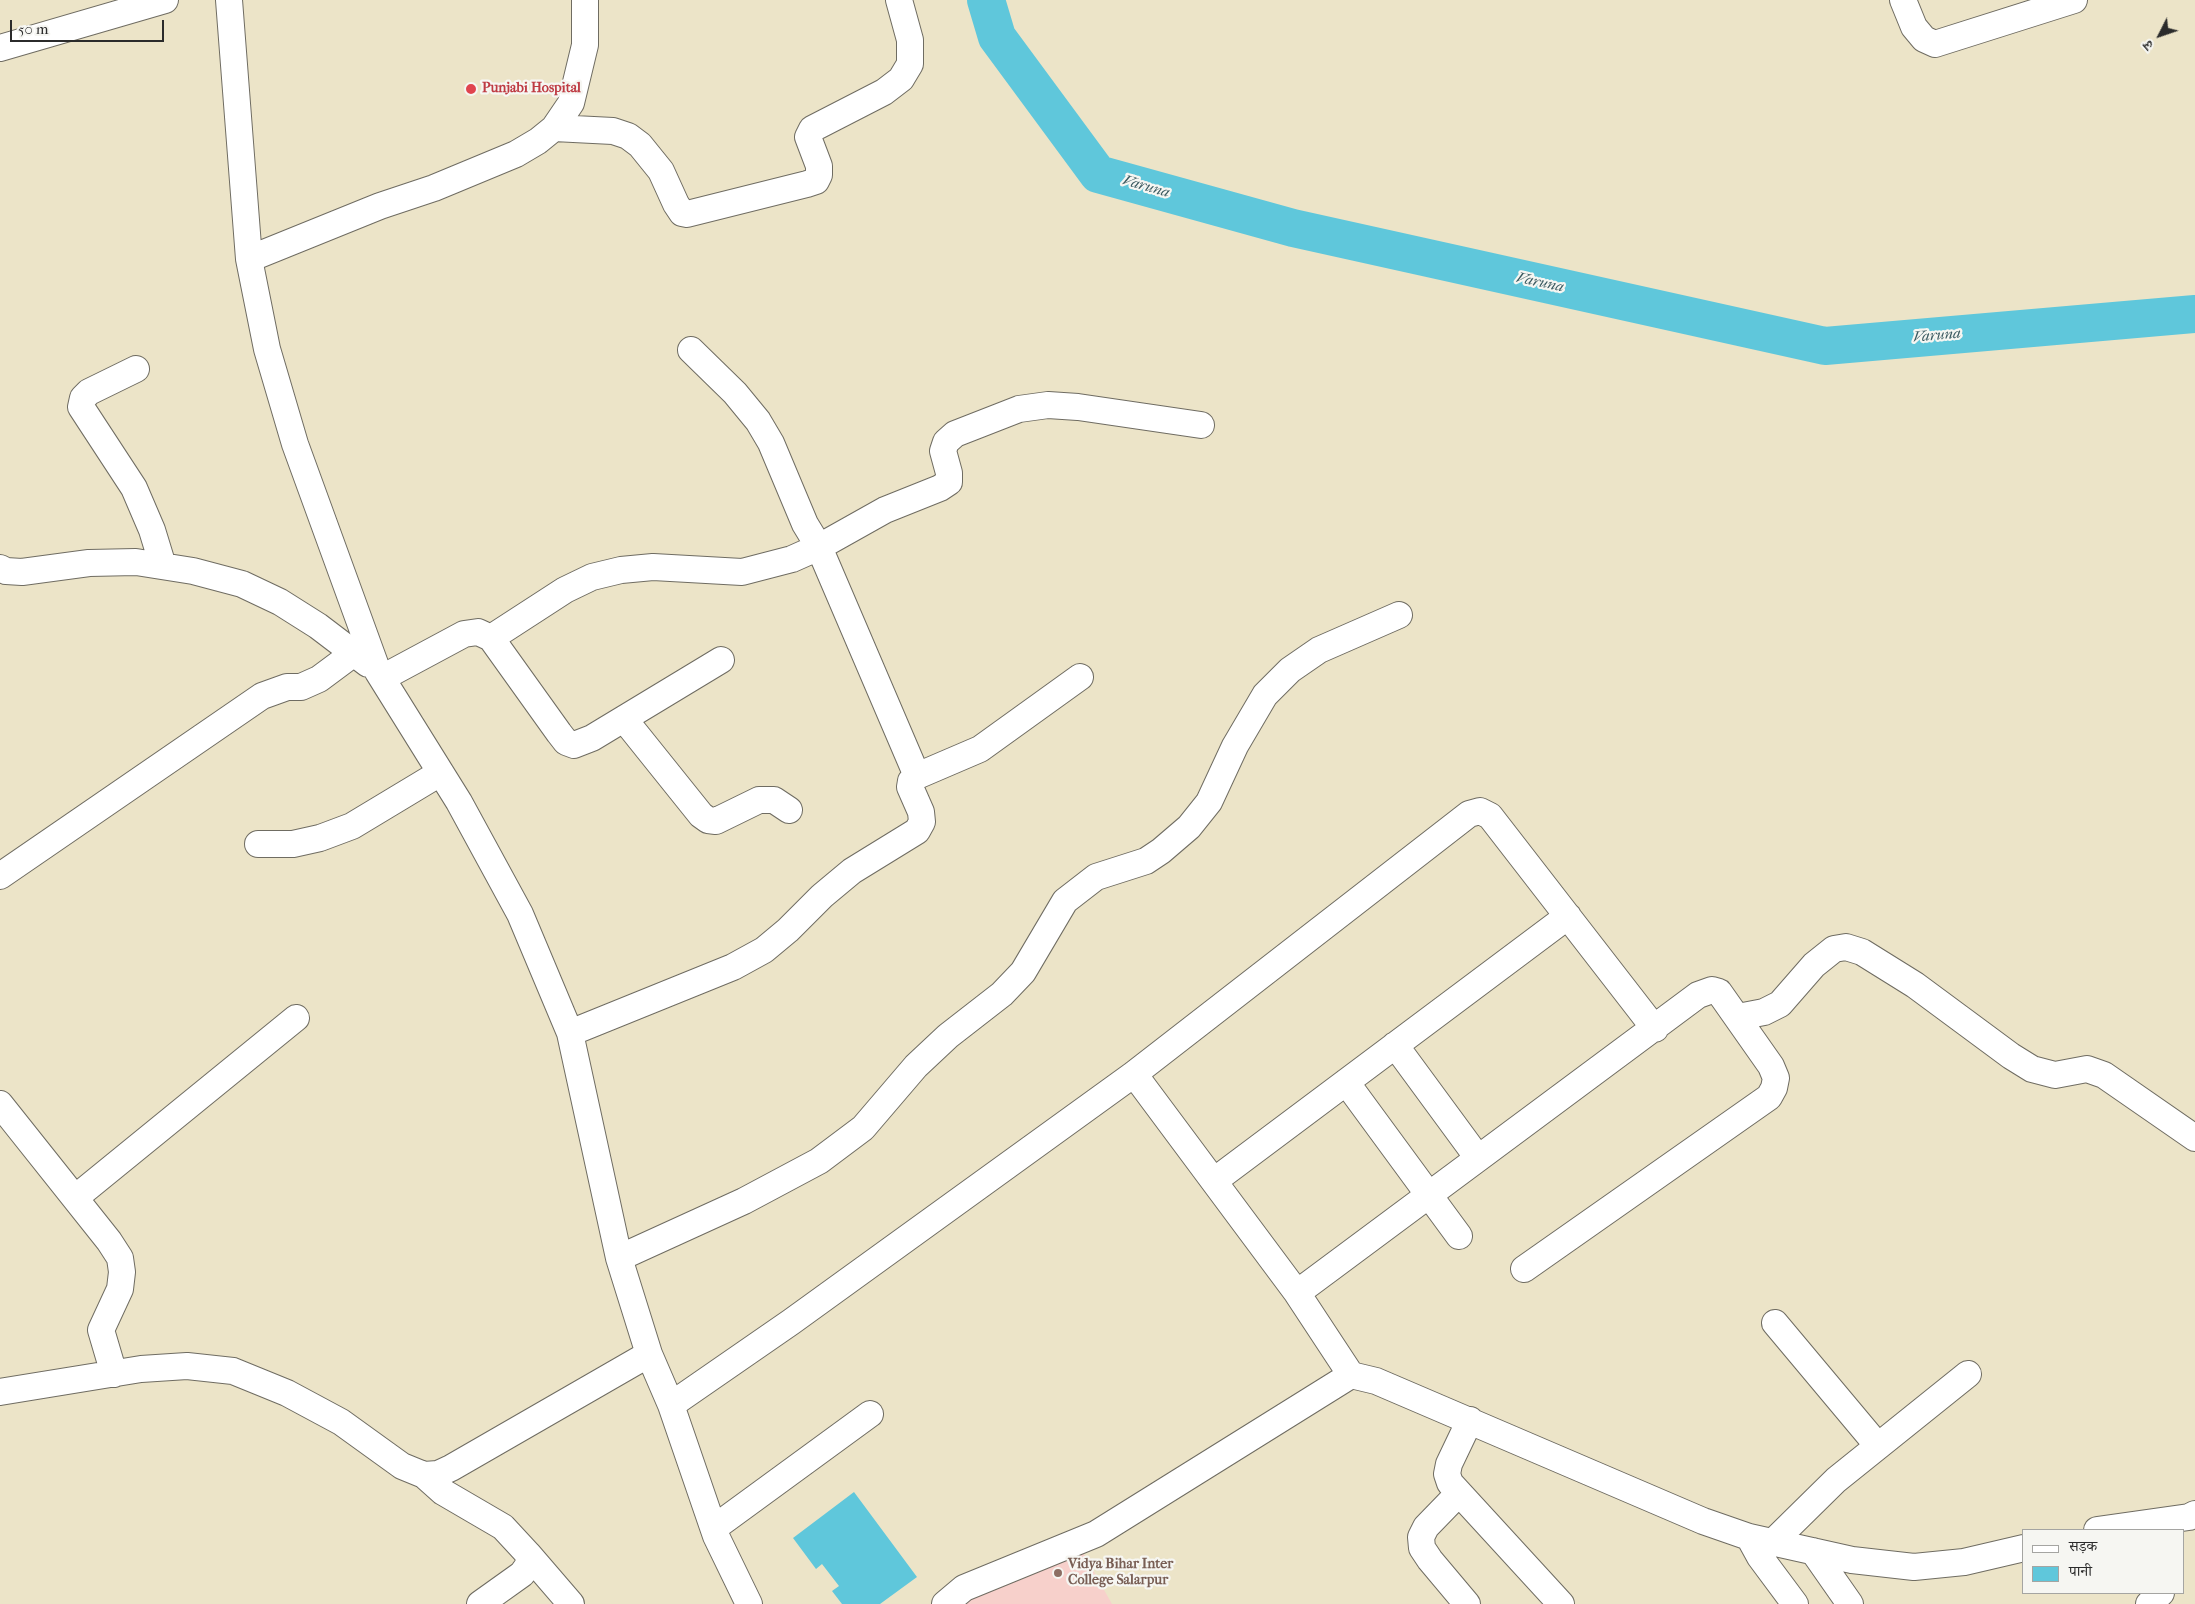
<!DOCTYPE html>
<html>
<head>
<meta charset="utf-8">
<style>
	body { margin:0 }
	#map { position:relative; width:2195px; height:1604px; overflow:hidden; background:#ece4c8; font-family:"IM FELL French Canon","Noto Serif Devanagari",serif }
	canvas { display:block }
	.legend { position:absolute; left:2022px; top:1529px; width:162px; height:65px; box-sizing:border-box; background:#f6f6f2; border:1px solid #a5a5a2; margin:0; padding:6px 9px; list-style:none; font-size:15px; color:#2b2b2b }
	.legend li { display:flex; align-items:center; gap:10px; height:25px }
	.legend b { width:25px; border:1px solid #a5a5a2 }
	.north { position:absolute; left:2135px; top:10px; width:50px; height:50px; -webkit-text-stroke:4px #f6f6f2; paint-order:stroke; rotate:229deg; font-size:14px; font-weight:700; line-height:20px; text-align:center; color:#2b2b2b }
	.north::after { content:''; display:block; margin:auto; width:18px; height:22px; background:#2b2b2b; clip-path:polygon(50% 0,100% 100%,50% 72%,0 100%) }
	.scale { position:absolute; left:10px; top:20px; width:154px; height:22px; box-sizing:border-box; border:2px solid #2b2b2b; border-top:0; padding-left:6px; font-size:15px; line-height:18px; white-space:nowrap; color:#2b2b2b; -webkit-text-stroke:4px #f6f6f2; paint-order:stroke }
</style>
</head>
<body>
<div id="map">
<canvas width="2195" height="1604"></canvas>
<ul class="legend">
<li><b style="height:6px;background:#fff"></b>सड़क</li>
<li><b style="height:14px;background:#5fc7db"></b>पानी</li>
</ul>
<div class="north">उ</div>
<div class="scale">50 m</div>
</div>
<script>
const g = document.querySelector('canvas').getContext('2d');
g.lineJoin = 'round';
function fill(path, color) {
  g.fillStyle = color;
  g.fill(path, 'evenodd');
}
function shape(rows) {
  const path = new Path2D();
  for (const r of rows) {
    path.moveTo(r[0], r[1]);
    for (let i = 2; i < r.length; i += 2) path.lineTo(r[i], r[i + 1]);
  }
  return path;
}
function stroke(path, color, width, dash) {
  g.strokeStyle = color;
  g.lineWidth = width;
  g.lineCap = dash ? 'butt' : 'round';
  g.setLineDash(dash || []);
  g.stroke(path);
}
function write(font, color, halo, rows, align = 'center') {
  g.font = font + ' "IM FELL French Canon",serif';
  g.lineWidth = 4.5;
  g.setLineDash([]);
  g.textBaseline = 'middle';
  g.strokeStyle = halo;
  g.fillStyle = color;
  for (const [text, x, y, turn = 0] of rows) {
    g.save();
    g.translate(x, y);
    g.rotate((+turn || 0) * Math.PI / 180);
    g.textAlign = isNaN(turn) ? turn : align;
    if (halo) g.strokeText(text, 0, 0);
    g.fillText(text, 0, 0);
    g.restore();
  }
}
fill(shape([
	[1080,1547,1112,1604,957,1604]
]), '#f7d0cb');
fill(shape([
	[854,1492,917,1577,880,1604,842,1604,832,1591,839,1586,822,1564,816,1569,793,1538]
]), '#5fc7db');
stroke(shape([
	[986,0,997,37,1098,174,1293,228,1825,346,2195,314]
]), '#5fc7db', 38);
const minor = shape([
	[229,0,249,259,267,349,295,444,378,672,459,802,520,914,570,1033,619,1258,649,1354,671,1405,716,1536,749,1604],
	[1903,0,1914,27,1924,39,1935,44,2074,0],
	[0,48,165,0],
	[554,128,613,131,628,136,640,145,661,171,676,204,682,213,687,214,807,184,816,181,819,175,819,166,808,137,812,129,884,92,901,79,910,64,910,40,899,0],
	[249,259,380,206,434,188,516,154,538,141,554,128,571,103,585,45,585,0],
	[691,350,735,393,758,421,771,443,805,524,819,547,917,776],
	[136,369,89,392,83,398,81,407,134,488,152,530,163,566],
	[0,568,6,571,22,572,89,563,136,562,193,571,242,584,280,602,318,626,368,664],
	[491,638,565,590,592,577,621,570,653,567,742,572,792,559,819,547,885,510,940,488,949,482,949,473,943,451,946,442,955,434,1019,409,1048,405,1078,407,1201,425],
	[382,678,464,634,478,632,491,638,559,733,566,742,574,745,592,738,721,660],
	[624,719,701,815,708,820,716,821,759,800,774,800,789,810],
	[258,844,293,844,320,838,352,826,440,773],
	[0,876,262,696,287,687,301,687,319,679,354,653],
	[1738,1017,1764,1012,1780,1004,1814,965,1834,949,1846,947,1862,952,1915,985,2011,1056,2032,1069,2055,1075,2087,1069,2104,1075,2195,1138],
	[570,1033,733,967,764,950,788,930,822,896,852,871,917,831,922,822,921,812,910,787,911,781,917,776,980,749,1080,677],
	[1395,1045,1478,1158],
	[1134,1074,1297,1293,1351,1375],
	[1346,1082,1459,1236],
	[0,1104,109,1241,120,1258,122,1272,120,1289,101,1330,114,1374],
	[1214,1181,1568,916],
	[75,1198,296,1018],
	[619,1258,744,1201,819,1161,863,1128,916,1066,948,1036,1002,994,1023,972,1065,901,1096,877,1146,861,1161,851,1189,827,1209,802,1235,746,1265,695,1290,670,1319,650,1399,615],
	[1297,1293,1698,995,1712,990,1719,992,1771,1066,1776,1078,1774,1088,1769,1097,1524,1269],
	[1775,1323,1878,1446],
	[0,1392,141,1369,187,1366,233,1371,287,1393,341,1422,402,1466,424,1475,438,1474,451,1468,649,1354],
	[671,1405,791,1322,1134,1074,1469,814,1480,811,1490,816,1655,1029],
	[1470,1420,1449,1464,1447,1474,1450,1483,1561,1604],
	[424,1475,443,1492,503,1527,528,1554,529,1564,522,1574,480,1604],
	[1459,1493,1426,1527,1421,1537,1422,1548,1430,1560,1467,1604],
	[714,1528,870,1414],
	[2097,1530,2189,1517,2195,1514],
	[1749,1537,1760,1557,1795,1604],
	[1773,1542,1836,1480,1968,1374],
	[1813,1551,1850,1604],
	[528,1554,571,1604],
	[945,1604,964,1588,1096,1534,1351,1375,1376,1381,1703,1521,1749,1537,1852,1560,1914,1567,1964,1562,2024,1548],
	[2149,1604,2161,1593]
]);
stroke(minor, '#6f6c62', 28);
stroke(minor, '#fff', 26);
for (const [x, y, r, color] of [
	[471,89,6,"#e0444e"],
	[1058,1573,5,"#8d6e63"]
]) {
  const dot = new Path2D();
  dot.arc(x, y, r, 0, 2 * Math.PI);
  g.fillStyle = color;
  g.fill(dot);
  stroke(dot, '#f6f6f2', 2);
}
write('bold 14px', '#be3a42', '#f6f6f2', [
	["Punjabi Hospital",482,89]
], 'left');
write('bold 14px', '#785e54', '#f6f6f2', [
	["Vidya Bihar Inter",1068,1565],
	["College Salarpur",1068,1581]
], 'left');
write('italic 15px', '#3b5a60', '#f6f6f2', [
	["Varuna",1146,187,16],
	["Varuna",1540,283,12],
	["Varuna",1937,336,-5]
]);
</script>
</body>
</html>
